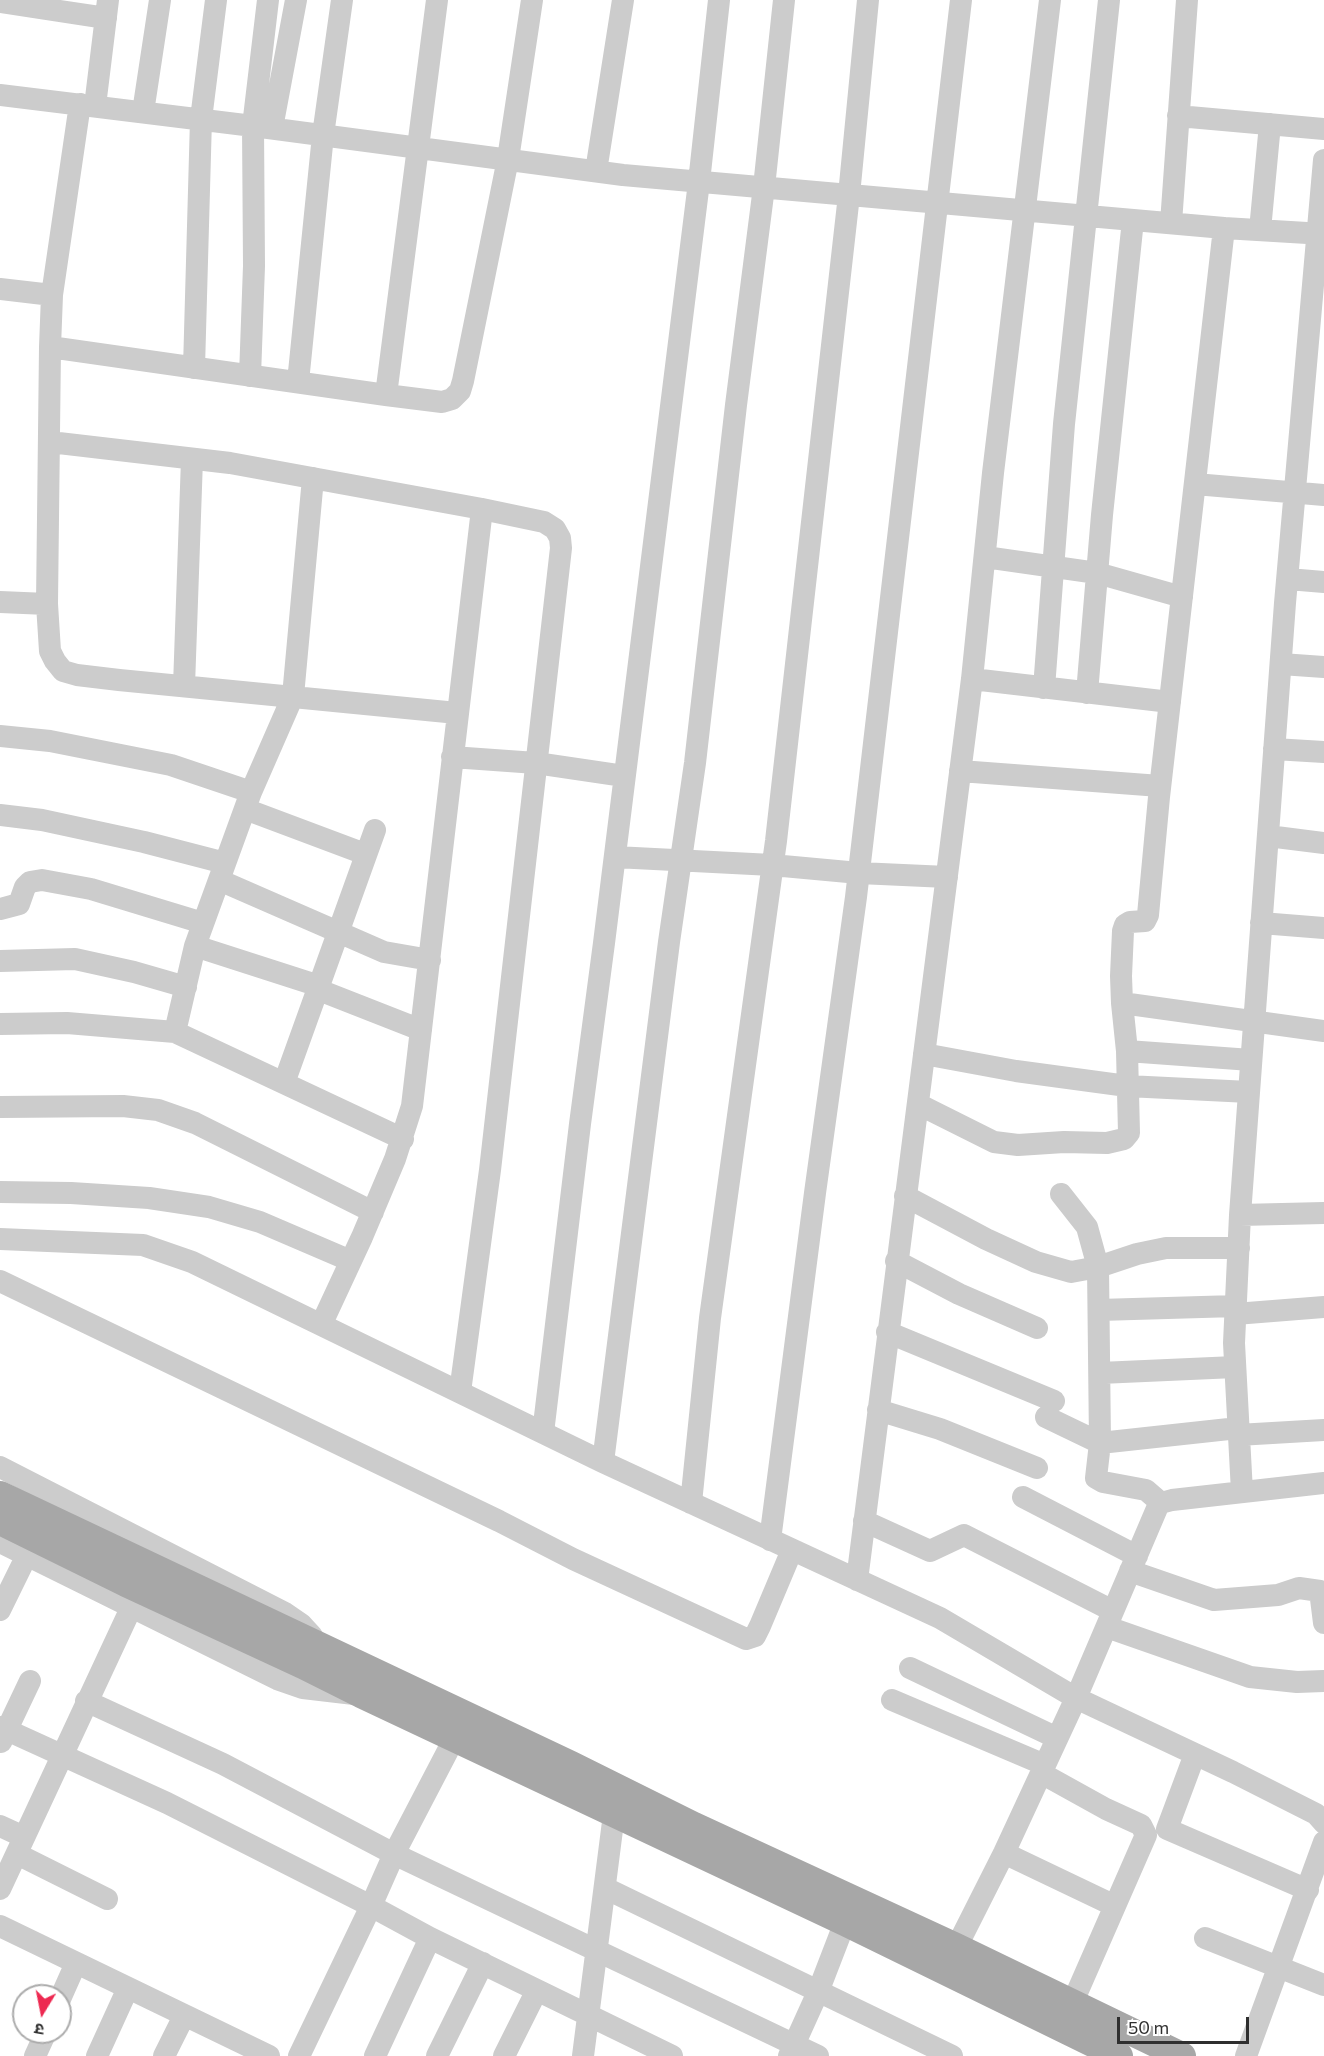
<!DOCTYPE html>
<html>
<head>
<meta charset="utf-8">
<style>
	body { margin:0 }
	#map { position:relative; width:1324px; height:2056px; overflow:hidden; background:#fff; font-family:Commissioner,"Noto Sans Devanagari",sans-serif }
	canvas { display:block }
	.north { position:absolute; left:12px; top:1984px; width:60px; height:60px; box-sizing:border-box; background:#fff; border:2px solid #acacac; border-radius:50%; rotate:190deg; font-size:16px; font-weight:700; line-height:24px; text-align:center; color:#2f2f2f }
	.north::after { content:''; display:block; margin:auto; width:21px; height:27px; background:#ed2951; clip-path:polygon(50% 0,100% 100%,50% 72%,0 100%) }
	.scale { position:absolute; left:1117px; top:2017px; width:132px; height:27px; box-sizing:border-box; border:3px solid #2f2f2f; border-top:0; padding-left:8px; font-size:18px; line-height:21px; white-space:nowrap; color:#2f2f2f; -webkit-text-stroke:4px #fff; paint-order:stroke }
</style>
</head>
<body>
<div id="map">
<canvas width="1324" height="2056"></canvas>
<div class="north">उ</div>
<div class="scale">50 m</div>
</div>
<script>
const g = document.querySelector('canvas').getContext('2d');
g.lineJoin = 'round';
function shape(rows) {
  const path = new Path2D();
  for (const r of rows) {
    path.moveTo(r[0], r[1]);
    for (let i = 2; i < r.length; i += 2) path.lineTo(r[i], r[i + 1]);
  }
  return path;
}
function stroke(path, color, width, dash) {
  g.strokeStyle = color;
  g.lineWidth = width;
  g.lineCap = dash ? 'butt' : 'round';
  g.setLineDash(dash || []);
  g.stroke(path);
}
stroke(shape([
	[0,2,106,18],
	[0,95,253,126,623,175,1224,228,1324,234],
	[95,106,108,0],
	[143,112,160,0],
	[1178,116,1324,129],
	[272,128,296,0],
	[596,171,623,0],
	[1171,223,1187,0],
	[1224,228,1159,797,1148,915,1145,921,1130,922,1125,925,1123,931,1121,976,1122,1003,1324,1031],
	[1260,230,1270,124],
	[0,289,52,295,50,347,47,604,50,651,55,661,63,671,77,675,119,680,457,713],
	[52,295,80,104],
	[50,347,386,395,442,402,452,399,460,391,463,381,508,159,532,0],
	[194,368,201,119,216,0],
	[250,376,254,266,253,126,268,0],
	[298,382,323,135,342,0],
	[386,395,437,0],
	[50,442,230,463,482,509,544,522,555,529,560,538,561,548,490,1170,460,1392],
	[1195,484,1324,495],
	[985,557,1097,573,1182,597],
	[1288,579,1324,582],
	[0,602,47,604],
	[1281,664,1324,667],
	[972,679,1170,702],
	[184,686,192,459],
	[1044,688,1064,424,1109,0],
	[1087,693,1102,515,1133,220],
	[0,736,50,741,171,765,251,792,293,696,313,478],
	[1274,749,1324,752],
	[452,757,536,763,624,776],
	[960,771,1160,786],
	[245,809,365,854],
	[0,815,42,820,144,842,225,863],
	[1268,836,1324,843],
	[615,857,772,865,859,873,947,877],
	[219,880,384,952,430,960],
	[0,909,19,904,25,887,30,882,42,880,91,889,203,923],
	[1261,923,1324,928],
	[195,946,310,983,319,990,421,1030],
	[0,961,75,959,134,972,186,987],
	[0,1024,67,1023,175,1032,195,946,251,792],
	[175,1032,403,1139],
	[1127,1051,1251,1060],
	[924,1054,1016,1071,1127,1086,1249,1092],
	[284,1083,375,830],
	[918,1104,994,1142,1018,1145,1064,1142,1107,1143,1124,1139,1129,1133,1127,1051,1122,1003],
	[0,1107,123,1106,158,1110,195,1123,373,1212],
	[0,1192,71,1193,149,1198,209,1207,260,1222,351,1261],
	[1061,1194,1087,1227,1098,1267,1100,1443,1096,1478,1103,1482,1146,1490,1161,1503],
	[905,1196,986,1239,1036,1262,1071,1272,1098,1267,1137,1254,1166,1248,1239,1248],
	[1240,1215,1324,1213],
	[0,1239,143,1245,192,1262,603,1462,940,1618,1076,1698,1233,1772,1316,1814,1324,1823],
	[896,1261,959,1294,1037,1328],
	[0,1281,499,1521,573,1559,746,1639,755,1636,760,1626,792,1550],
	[1099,1310,1236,1306],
	[1235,1314,1324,1307],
	[322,1323,362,1237,395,1159,412,1106,482,509],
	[887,1332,1054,1401],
	[1100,1373,1235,1367],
	[878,1410,940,1429,1037,1468],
	[1046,1417,1100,1443,1238,1428],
	[543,1433,580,1124,604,943,699,182,719,0],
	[1238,1435,1324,1430],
	[603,1462,669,942,695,763,736,405,764,187,784,0],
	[0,1467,285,1613,301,1624,312,1636],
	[1242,1492,1234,1343,1240,1215,1285,603,1324,160],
	[1023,1497,1137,1556],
	[691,1503,710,1318,776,841,849,195,868,0],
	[864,1521,930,1551,964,1535,1113,1611],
	[770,1540,815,1193,856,897,961,0],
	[0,1542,277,1679,303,1688,354,1694],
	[1130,1571,1214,1600,1278,1595,1299,1588,1320,1591,1324,1623],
	[857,1580,972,679,993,473,1050,0],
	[0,1610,27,1555],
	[1107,1627,1250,1677,1297,1682,1324,1681],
	[910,1668,1057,1738],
	[892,1700,1045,1765],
	[86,1701,223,1764,394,1854,818,2056],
	[0,1727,167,1803,371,1906,430,1938,672,2056],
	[1,1742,30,1681],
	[1195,1754,1167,1829,1308,1890],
	[1041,1773,1106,1809,1141,1825,1146,1835,1072,2004],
	[0,1826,24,1837],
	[1004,1853,1115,1906],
	[17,1854,107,1899],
	[605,1888,952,2056],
	[0,1889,132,1606],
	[0,1926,269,2056],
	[1205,1938,1324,1985],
	[949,1962,1004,1853,1076,1698,1158,1506,1161,1503,1172,1500,1324,1483],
	[60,1999,76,1963],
	[35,2056,46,2032],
	[97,2056,128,1988],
	[164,2056,184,2016],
	[299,2056,371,1906,394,1854,454,1739],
	[375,2056,430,1938],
	[437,2056,483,1963],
	[504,2056,537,1990],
	[583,2056,614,1814,620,1800],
	[789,2056,818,1992,845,1922],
	[1246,2056,1324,1842]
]), '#ccc', 22);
stroke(shape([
	[0,1495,571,1765,694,1826,956,1947,1182,2056],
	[0,1521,126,1583,303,1665,361,1694,845,1922,1119,2056]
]), '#a7a7a7', 28);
</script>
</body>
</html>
